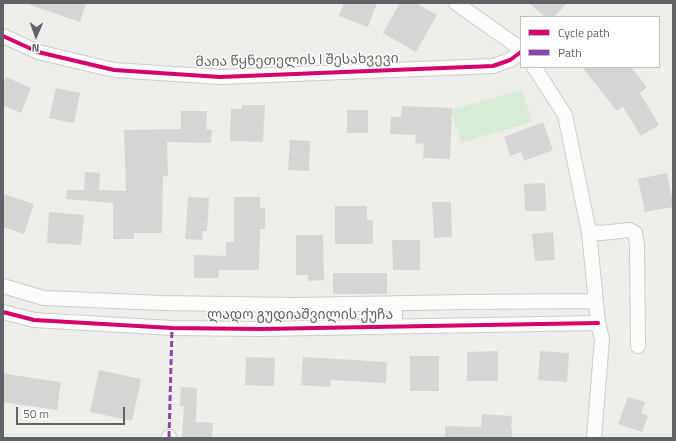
<!DOCTYPE html>
<html>
<head>
<meta charset="utf-8">
<style>
	body { margin:0 }
	#map { position:relative; width:676px; height:441px; overflow:hidden; background:#efeeea; font-family:"Titillium Web",sans-serif }
	canvas { display:block }
	.frame { position:absolute; inset:0; border:4px solid #5f6368; pointer-events:none }
	.legend { position:absolute; left:520px; top:16px; width:140px; height:52px; box-sizing:border-box; background:#fff; border:1px solid #bfc1c3; margin:0; padding:5px 7px; list-style:none; font-size:12px; color:#5f6368 }
	.legend li { display:flex; align-items:center; gap:8px; height:20px }
	.legend b { width:20px; border:1px solid #bfc1c3 }
	.north { position:absolute; left:16px; top:16px; width:40px; height:40px; -webkit-text-stroke:3px #fff; paint-order:stroke; rotate:182deg; font-size:11px; font-weight:700; line-height:16px; text-align:center; color:#5f6368 }
	.north::after { content:''; display:block; margin:auto; width:14px; height:18px; background:#5f6368; clip-path:polygon(50% 0,100% 100%,50% 72%,0 100%) }
	.scale { position:absolute; left:16px; top:407px; width:109px; height:18px; box-sizing:border-box; border:2px solid #5f6368; border-top:0; padding-left:5px; font-size:12px; line-height:14px; white-space:nowrap; color:#5f6368; -webkit-text-stroke:3px #fff; paint-order:stroke }
</style>
</head>
<body>
<div id="map">
<canvas width="676" height="441"></canvas>
<div class="frame"></div>
<ul class="legend">
<li><b style="height:5px;background:#d6006c"></b>Cycle path</li>
<li><b style="height:5px;background:#8e44ad"></b>Path</li>
</ul>
<div class="north">N</div>
<div class="scale">50 m</div>
</div>
<script>
const g = document.querySelector('canvas').getContext('2d');
g.lineJoin = 'round';
function fill(path, color) {
  g.fillStyle = color;
  g.fill(path, 'evenodd');
}
function shape(rows) {
  const path = new Path2D();
  for (const r of rows) {
    path.moveTo(r[0], r[1]);
    for (let i = 2; i < r.length; i += 2) path.lineTo(r[i], r[i + 1]);
  }
  return path;
}
function stroke(path, color, width, dash) {
  g.strokeStyle = color;
  g.lineWidth = width;
  g.lineCap = dash ? 'butt' : 'round';
  g.setLineDash(dash || []);
  g.stroke(path);
}
function write(font, color, halo, rows, align = 'center') {
  g.font = font + ' "Titillium Web","Noto Sans Georgian",sans-serif';
  g.lineWidth = 3;
  g.setLineDash([]);
  g.textBaseline = 'middle';
  g.strokeStyle = halo;
  g.fillStyle = color;
  for (const [text, x, y, turn = 0] of rows) {
    g.save();
    g.translate(x, y);
    g.rotate((+turn || 0) * Math.PI / 180);
    g.textAlign = isNaN(turn) ? turn : align;
    if (halo) g.strokeText(text, 0, 0);
    g.fillText(text, 0, 0);
    g.restore();
  }
}
fill(shape([
	[522,90,532,122,461,143,451,110]
]), '#d8ebd6');
fill(shape([
	[30,3,86,3,80,22,30,5],
	[344,3,377,3,368,27,339,16],
	[400,3,416,3,437,15,416,52,383,33],
	[529,3,567,3,554,17,545,17],
	[582,67,631,67,647,87,640,93,659,125,641,136,623,107,617,111],
	[6,77,31,88,21,113,3,105,3,85],
	[56,88,80,93,74,123,49,118],
	[242,105,265,105,263,142,230,141,231,109,242,109],
	[402,106,452,108,450,159,423,158,424,144,415,143,416,135,390,134,391,117,401,117],
	[347,110,368,110,368,133,347,133],
	[181,111,207,111,206,129,212,130,211,143,167,142,168,176,163,176,162,233,134,233,134,239,113,239,113,203,66,199,67,190,84,190,85,172,100,173,99,190,126,191,124,130,181,129],
	[543,122,553,150,524,161,521,152,510,156,504,137],
	[290,140,310,141,309,171,288,170],
	[667,173,671,195,673,195,673,207,645,212,638,179],
	[545,183,546,211,525,211,524,184],
	[3,194,34,204,24,234,3,227],
	[188,197,209,198,207,231,203,231,202,240,185,239],
	[234,197,260,197,260,208,265,208,265,229,260,229,259,270,219,270,218,278,194,278,194,255,226,256,226,242,234,242],
	[432,202,451,202,452,237,434,238],
	[335,206,367,206,367,220,373,220,373,244,335,244],
	[49,212,84,215,81,245,47,243],
	[553,232,555,260,535,261,532,234],
	[296,235,323,235,324,280,308,281,308,275,296,275],
	[392,240,420,240,420,270,393,270],
	[333,273,387,273,387,294,333,294],
	[498,351,498,381,467,381,467,352],
	[540,351,569,353,567,382,538,380],
	[410,356,439,356,439,391,410,391],
	[246,357,275,358,274,386,245,385],
	[303,357,387,362,386,383,331,380,330,387,301,385],
	[99,370,141,379,132,421,90,412],
	[3,373,12,375,61,382,57,410,3,402],
	[181,387,197,388,196,422,213,423,212,438,182,438,184,406,180,406],
	[628,397,645,402,641,413,648,416,642,432,618,424],
	[482,414,512,416,511,428,512,428,512,438,445,438,445,426,481,427]
]), '#d6d5d3');
const minor = shape([
	[456,3,521,49],
	[3,36,38,52,114,70,220,77,493,66,510,60,521,52],
	[534,67,565,115,589,232,598,323,602,339,594,438],
	[589,232,601,233,629,230,635,233,637,245,638,346],
	[3,286,44,298,161,303,295,305,466,302,596,301],
	[395,303,395,327],
	[3,312,34,320,172,328,260,329,598,323],
	[169,438,169,437]
]);
stroke(minor, '#cbcccc', 16);
stroke(minor, '#fdfcfc', 14);
stroke(shape([
	[169,437,172,328]
]), '#8e44ad', 3, [6, 3]);
stroke(shape([
	[3,36,38,52,114,70,220,77,493,66,510,60,521,52],
	[3,312,34,320,172,328,260,329,598,323]
]), '#d6006c', 4);
write('14px', '#5f6368', '#fff', [
	["მაია წყნეთელის I შესახვევი",297,61,-1],
	["ლადო გუდიაშვილის ქუჩა",300,316]
]);
</script>
</body>
</html>
